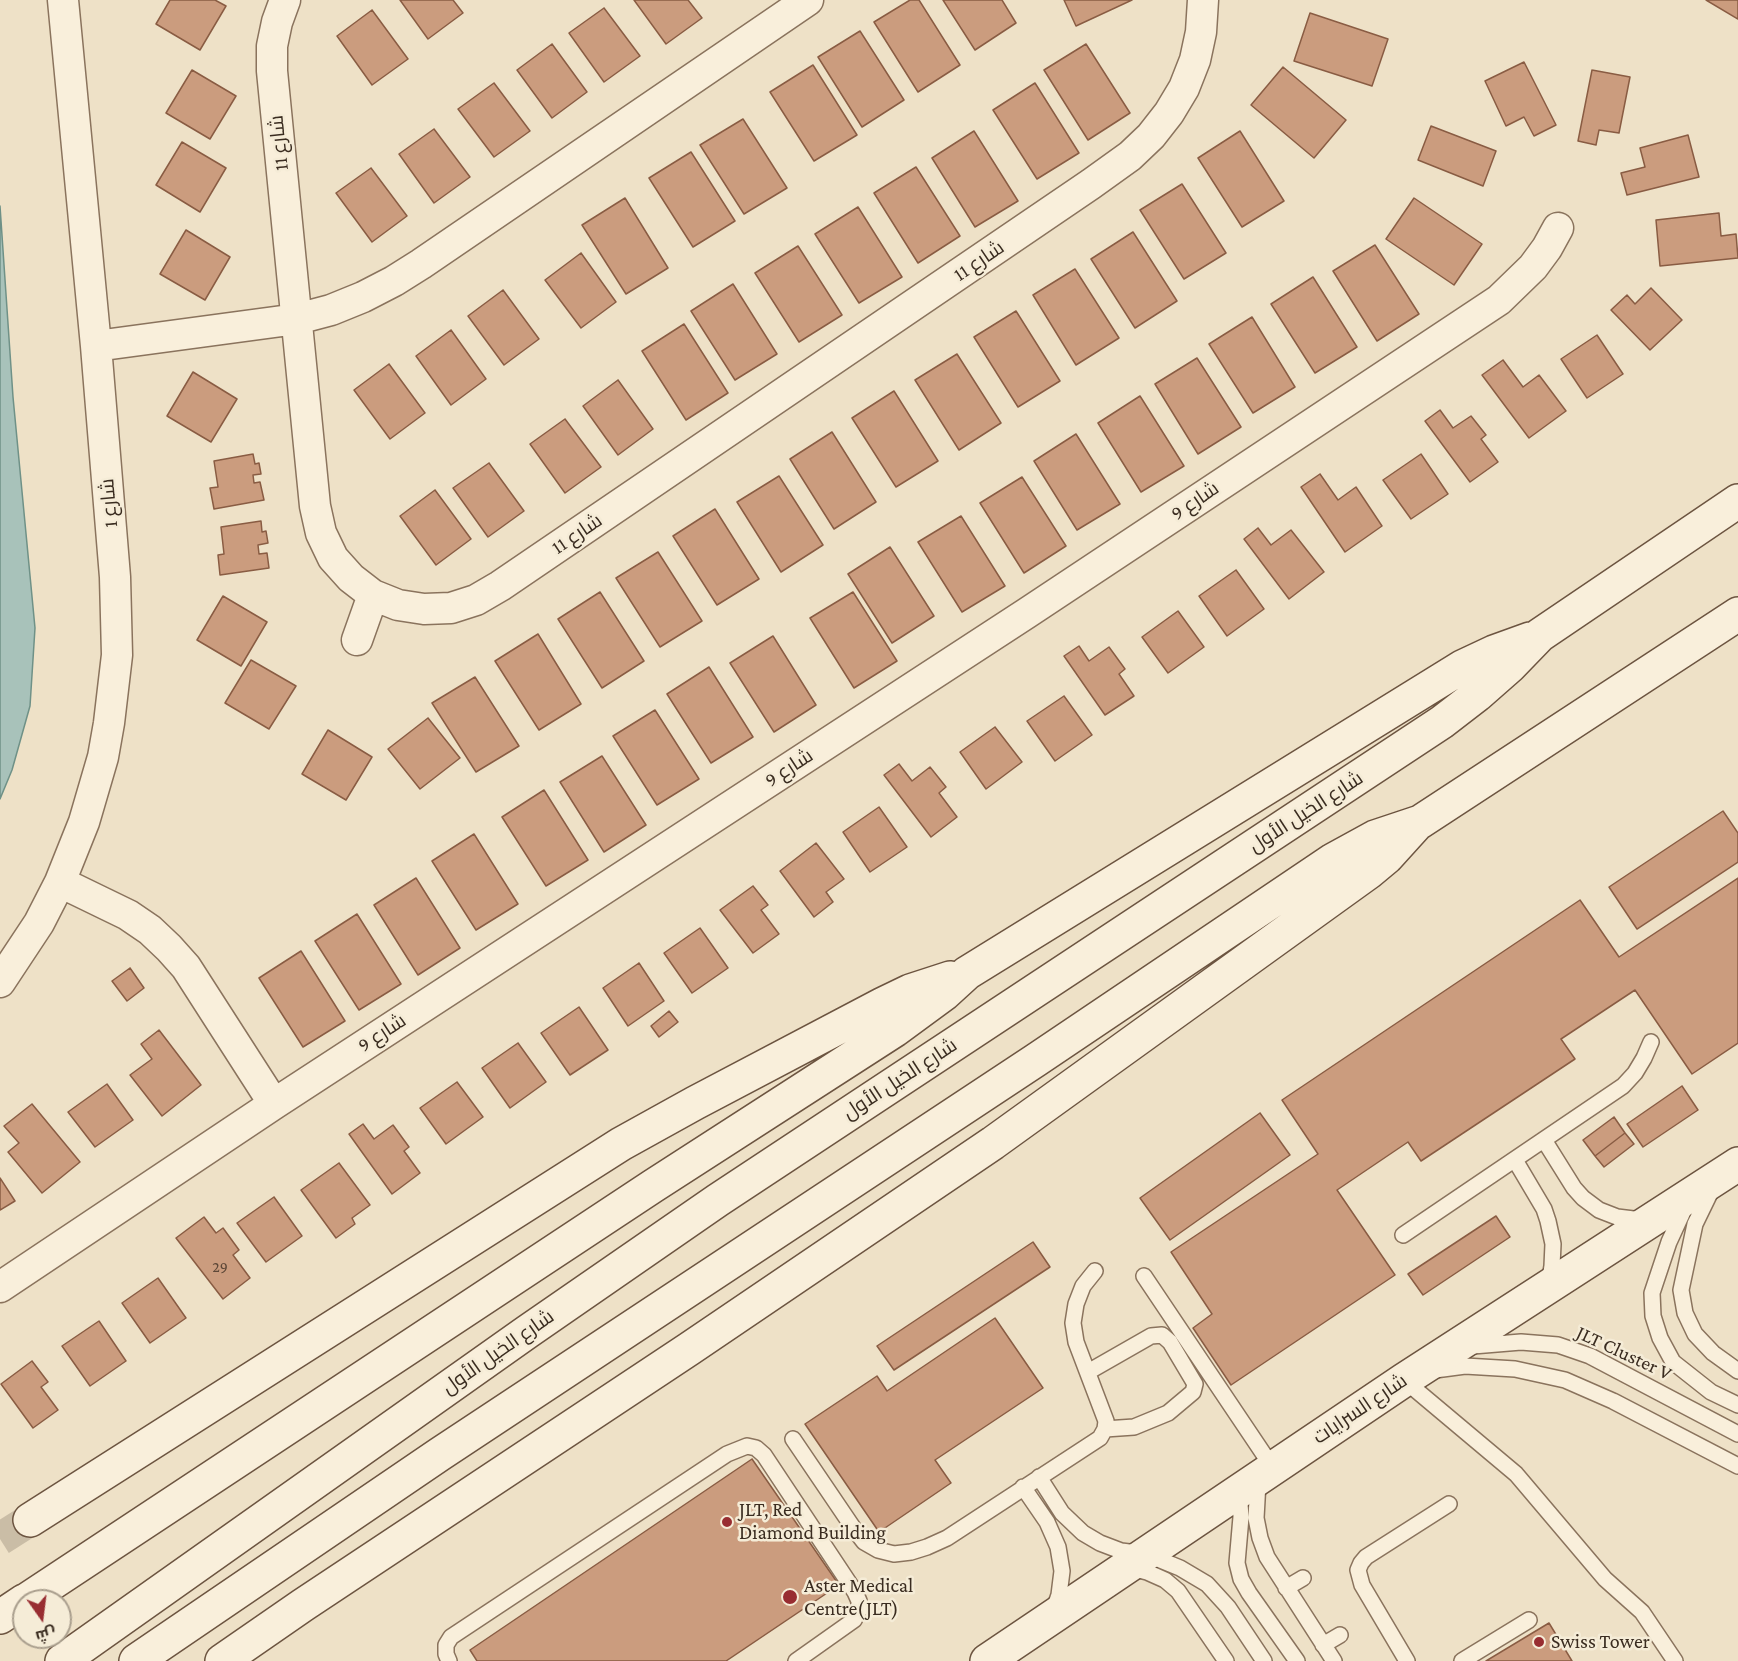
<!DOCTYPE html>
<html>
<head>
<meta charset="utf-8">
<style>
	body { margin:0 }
	#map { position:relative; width:1738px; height:1661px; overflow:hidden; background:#eee1c7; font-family:"Crimson Pro",Cairo,serif }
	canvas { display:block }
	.north { position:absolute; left:12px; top:1589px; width:60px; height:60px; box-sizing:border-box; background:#f5ecd7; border:2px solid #aa9f8e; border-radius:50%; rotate:166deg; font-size:16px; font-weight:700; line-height:24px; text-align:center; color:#3a2c20 }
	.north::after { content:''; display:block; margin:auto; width:21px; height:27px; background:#982d31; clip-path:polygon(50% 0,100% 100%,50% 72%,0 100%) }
</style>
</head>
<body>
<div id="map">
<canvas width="1738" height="1661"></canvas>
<div class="north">ش</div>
</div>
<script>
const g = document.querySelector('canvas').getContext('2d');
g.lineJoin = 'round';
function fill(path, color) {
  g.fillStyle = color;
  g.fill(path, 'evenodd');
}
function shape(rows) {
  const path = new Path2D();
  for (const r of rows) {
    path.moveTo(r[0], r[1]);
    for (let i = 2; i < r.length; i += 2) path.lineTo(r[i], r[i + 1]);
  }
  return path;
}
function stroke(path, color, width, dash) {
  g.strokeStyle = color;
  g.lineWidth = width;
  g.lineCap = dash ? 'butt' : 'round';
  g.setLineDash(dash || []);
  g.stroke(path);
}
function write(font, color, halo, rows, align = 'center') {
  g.font = font + ' "Crimson Pro",Cairo,serif';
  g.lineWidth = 5;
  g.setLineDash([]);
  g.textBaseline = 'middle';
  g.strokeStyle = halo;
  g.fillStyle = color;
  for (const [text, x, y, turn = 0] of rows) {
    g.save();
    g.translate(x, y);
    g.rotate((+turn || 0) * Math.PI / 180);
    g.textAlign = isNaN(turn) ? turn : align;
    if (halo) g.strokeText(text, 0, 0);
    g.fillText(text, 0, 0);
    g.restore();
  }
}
const water = shape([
	[0,206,13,397,35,628,30,706,12,770,0,799,0,206]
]);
fill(water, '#a8c2ba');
stroke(water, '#6f9187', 1.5);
const building = shape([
	[170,0,215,0,226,6,200,50,156,24,170,0],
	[400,0,453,0,463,13,428,39,400,0],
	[634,0,688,0,702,18,666,44,634,0],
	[910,0,919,0,960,65,918,92,874,22,910,0],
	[943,0,1002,0,1016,23,975,50,943,0],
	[1064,0,1132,0,1076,26,1064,0],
	[1706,0,1738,0,1738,19,1706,0],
	[604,8,640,56,604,82,569,33,604,8],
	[372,10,408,59,372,85,337,36,372,10],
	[1310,13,1388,39,1372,86,1294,61,1310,13],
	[860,31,904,100,862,127,818,57,860,31],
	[552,44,587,92,552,118,517,70,552,44],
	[1086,44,1130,113,1088,140,1044,70,1086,44],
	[1524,62,1556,125,1534,136,1524,117,1506,126,1485,81,1524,62],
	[813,65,857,135,814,161,770,92,813,65],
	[1283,67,1346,120,1314,158,1251,105,1283,67],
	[192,70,236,96,210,139,166,113,192,70],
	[1592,70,1630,77,1619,133,1599,130,1596,145,1578,141,1592,70],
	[494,83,530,131,494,157,458,109,494,83],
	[1035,83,1079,153,1037,179,993,110,1035,83],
	[743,119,787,188,744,214,700,145,743,119],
	[1431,126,1496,151,1483,186,1418,160,1431,126],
	[434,129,470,177,434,203,399,154,434,129],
	[974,131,1018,201,975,227,932,158,974,131],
	[1240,131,1284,201,1242,227,1198,158,1240,131],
	[1688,135,1699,177,1627,195,1621,173,1645,167,1640,148,1688,135],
	[182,142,226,168,200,212,156,185,182,142],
	[691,152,735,221,693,247,649,178,691,152],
	[916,167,960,236,918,263,874,193,916,167],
	[371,168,407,216,372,242,336,193,371,168],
	[1182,184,1226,253,1184,279,1140,210,1182,184],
	[625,198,668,268,626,294,582,225,625,198],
	[1414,198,1482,244,1454,285,1386,239,1414,198],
	[858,207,902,277,859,303,815,234,858,207],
	[1719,213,1721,236,1736,234,1738,258,1660,266,1656,220,1719,213],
	[186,230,230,257,205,300,160,274,186,230],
	[1133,232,1177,301,1135,328,1091,259,1133,232],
	[1375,245,1419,314,1377,341,1333,271,1375,245],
	[798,246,842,315,799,342,755,273,798,246],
	[581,253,616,302,581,328,545,280,581,253],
	[1075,269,1119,338,1076,365,1033,295,1075,269],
	[1313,277,1357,347,1315,373,1271,304,1313,277],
	[733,284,777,354,735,380,691,311,733,284],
	[1651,288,1682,320,1650,350,1611,310,1627,295,1635,304,1651,288],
	[503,290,539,339,504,365,468,316,503,290],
	[1016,311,1060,381,1018,407,974,337,1016,311],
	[1252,317,1295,387,1253,413,1209,344,1252,317],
	[684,324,728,393,686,420,642,351,684,324],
	[451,330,486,379,451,405,416,356,451,330],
	[1597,335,1623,374,1587,398,1561,359,1597,335],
	[957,354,1001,423,959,450,915,380,957,354],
	[1197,358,1241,427,1198,454,1155,384,1197,358],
	[1503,360,1523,387,1539,375,1566,411,1529,438,1482,375,1503,360],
	[389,364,425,413,390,439,354,390,389,364],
	[193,372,237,399,211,442,167,416,193,372],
	[618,380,653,429,618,455,583,406,618,380],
	[894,391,938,461,896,487,852,418,894,391],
	[1140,396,1184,466,1141,492,1098,423,1140,396],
	[1440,410,1453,428,1471,416,1486,435,1481,439,1498,462,1470,482,1425,421,1440,410],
	[565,419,601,467,565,493,530,444,565,419],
	[832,432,876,502,834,529,790,459,832,432],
	[1076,434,1120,504,1077,530,1034,461,1076,434],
	[253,454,255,464,259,463,261,474,253,475,254,483,260,482,264,500,214,509,210,488,218,487,214,461,253,454],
	[1421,454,1448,494,1411,519,1383,480,1421,454],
	[489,463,524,511,488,537,453,488,489,463],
	[1320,474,1338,500,1356,487,1382,526,1345,552,1301,487,1320,474],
	[779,476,823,545,781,572,737,502,779,476],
	[1022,477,1066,546,1024,573,980,503,1022,477],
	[435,490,471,539,436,565,400,516,435,490],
	[715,509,759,579,717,605,673,536,715,509],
	[961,516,1005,586,962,612,918,542,961,516],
	[261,521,262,532,266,531,268,543,258,545,259,554,267,553,269,568,220,575,218,555,224,554,221,527,261,521],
	[1258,528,1271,545,1291,530,1324,572,1289,599,1244,539,1258,528],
	[890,547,934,616,892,643,848,574,890,547],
	[658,552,702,621,660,647,616,578,658,552],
	[1236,570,1264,609,1227,636,1199,596,1236,570],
	[600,592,644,661,602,688,558,619,600,592],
	[853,592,897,661,854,688,810,618,853,592],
	[223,596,267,622,241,666,197,640,223,596],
	[1178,611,1204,647,1168,673,1142,637,1178,611],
	[538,634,581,704,539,730,495,661,538,634],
	[773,636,816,705,774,732,730,663,773,636],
	[1079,646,1089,661,1109,647,1125,669,1119,674,1134,696,1105,715,1064,656,1079,646],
	[251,660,296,686,269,729,225,703,251,660],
	[709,667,753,737,711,763,667,694,709,667],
	[475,677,519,746,476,772,432,703,475,677],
	[1064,696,1092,735,1055,761,1027,721,1064,696],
	[655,710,699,779,657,805,613,736,655,710],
	[428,718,460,758,420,789,388,749,428,718],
	[995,727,1022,762,986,789,960,752,995,727],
	[328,730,372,757,346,800,302,774,328,730],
	[602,756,646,825,604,852,560,782,602,756],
	[899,764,912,781,930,767,946,787,939,793,957,817,931,837,884,775,899,764],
	[544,790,588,860,546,886,502,817,544,790],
	[879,807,907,847,870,872,843,832,879,807],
	[1723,811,1738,833,1738,862,1637,929,1609,887,1723,811],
	[474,834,518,904,476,930,432,861,474,834],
	[816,843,844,879,826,892,833,902,814,917,780,871,816,843],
	[416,878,460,948,418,975,374,905,416,878],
	[1738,878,1738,1043,1692,1074,1635,990,1561,1039,1575,1059,1421,1161,1408,1142,1337,1190,1395,1275,1231,1385,1193,1328,1212,1314,1171,1252,1318,1154,1282,1100,1580,900,1619,957,1738,878],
	[753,886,768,905,761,910,779,934,753,953,720,910,753,886],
	[357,914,401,984,359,1010,315,941,357,914],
	[700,928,728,968,692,993,664,953,700,928],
	[301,951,345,1021,303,1047,259,978,301,951],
	[639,963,664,1001,628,1026,603,988,639,963],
	[130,968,144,988,127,1001,112,981,130,968],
	[579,1007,608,1050,570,1075,541,1033,579,1007],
	[669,1011,678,1022,659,1037,651,1026,669,1011],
	[159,1030,201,1085,162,1116,130,1075,152,1059,141,1044,159,1030],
	[518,1043,546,1082,510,1108,482,1068,518,1043],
	[457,1082,483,1117,446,1144,420,1108,457,1082],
	[107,1084,133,1120,95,1147,68,1112,107,1084],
	[1682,1086,1698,1110,1643,1147,1627,1124,1682,1086],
	[32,1104,80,1162,42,1193,8,1152,19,1143,4,1126,32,1104],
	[1260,1113,1290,1155,1170,1240,1140,1198,1260,1113],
	[1614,1117,1625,1133,1595,1156,1583,1140,1614,1117],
	[363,1124,374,1139,393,1125,409,1147,404,1151,420,1173,392,1194,349,1134,363,1124],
	[1625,1133,1634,1144,1604,1167,1595,1156,1625,1133],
	[339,1163,370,1205,352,1218,355,1224,336,1238,301,1190,339,1163],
	[0,1178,15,1201,0,1210,0,1178],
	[274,1197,302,1236,266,1262,237,1223,274,1197],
	[1496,1216,1510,1237,1423,1295,1408,1274,1496,1216],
	[204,1217,216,1233,223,1228,239,1250,233,1255,250,1278,223,1299,176,1238,204,1217],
	[1033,1242,1050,1267,894,1370,877,1346,1033,1242],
	[158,1278,186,1318,150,1343,122,1303,158,1278],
	[995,1318,1043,1388,935,1460,951,1483,879,1532,805,1424,877,1376,887,1391,995,1318],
	[99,1321,126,1361,90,1386,62,1346,99,1321],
	[32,1361,48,1382,41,1387,58,1410,33,1428,1,1384,32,1361],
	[752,1459,839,1585,726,1661,477,1661,470,1650,752,1459],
	[1549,1623,1572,1661,1486,1661,1549,1623]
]);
fill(building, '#cb9c7e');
stroke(building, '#895c43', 1.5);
stroke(shape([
	[0,1539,30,1520]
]), '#cabda6', 33, [33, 16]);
const service = shape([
	[1544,1140,1574,1188,1583,1198,1599,1210,1617,1217,1642,1220],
	[1515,1160,1544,1209,1548,1221,1553,1244,1552,1266,1549,1284],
	[1712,1189,1695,1224,1681,1290,1685,1313,1695,1334,1713,1353,1738,1371],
	[1686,1205,1669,1242,1652,1293,1653,1316,1660,1338,1673,1362,1711,1392,1738,1405],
	[1403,1235,1623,1086,1635,1073,1644,1058,1651,1042],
	[1144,1276,1273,1468],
	[1473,1346,1521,1342,1558,1345,1590,1356,1738,1434],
	[1435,1370,1465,1366,1515,1369,1565,1380,1613,1401,1738,1466],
	[1088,1372,1151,1336,1162,1335,1170,1342,1195,1384,1193,1392,1168,1413,1134,1427,1105,1429],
	[1404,1380,1516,1474,1605,1579,1642,1612,1675,1661],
	[793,1439,854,1529,864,1542,878,1550,894,1554,911,1552,927,1547,947,1538,1100,1438,1105,1429,1106,1421,1076,1342,1073,1323,1076,1304,1083,1286,1095,1271],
	[1039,1477,1062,1513,1083,1533,1100,1543,1121,1551,1146,1554,1180,1568,1207,1584,1228,1607,1264,1661],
	[1258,1482,1256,1518,1260,1538,1267,1557,1334,1661],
	[1023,1487,1047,1522,1058,1547,1062,1571,1059,1595,1053,1612],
	[1239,1491,1241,1517,1237,1563,1241,1579,1249,1593,1297,1661],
	[1130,1568,1147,1572,1165,1580,1178,1591,1226,1661],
	[1286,1588,1303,1578],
	[1323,1645,1340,1635],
	[449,1661,446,1654,446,1645,451,1637,727,1454,747,1446,756,1448,764,1455,855,1592,859,1601,859,1611,854,1620,796,1661],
	[1407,1661,1362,1585,1358,1570,1361,1563,1366,1557,1449,1504],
	[1462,1661,1529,1620]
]);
const minor = shape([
	[285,0,277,22,272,46,272,71,315,506,321,533,333,558,351,578,373,595,398,605,424,609,451,608,476,600,500,586,1091,184,1130,156,1151,136,1169,113,1184,88,1195,60,1201,32,1203,0],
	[96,346,297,319,331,310,363,297,394,281,421,264,808,0],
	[357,640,373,595],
	[60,882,128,915,150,930,169,948,186,967,274,1104],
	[0,982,39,923,60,882,84,822,103,757,109,723,117,655,115,577,96,346,63,0],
	[0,1287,274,1104,1027,613,1499,300,1533,267,1547,248,1558,228]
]);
const secondary = shape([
	[30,1520,621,1144,695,1103,883,1004,910,991,950,978],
	[25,1601,653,1186,895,1030,944,994,967,973,1462,667,1494,652,1530,639],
	[0,1617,24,1601],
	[62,1661,527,1332,718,1200,1442,722,1477,695,1510,666,1540,635,1738,501],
	[136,1661,440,1454,1036,1060,1333,860,1375,837,1420,822,1738,614],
	[222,1661,303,1605,689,1349,993,1143,1369,872,1387,857,1416,825],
	[987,1661,1404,1380,1738,1164]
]);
stroke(service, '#8a735d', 18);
stroke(minor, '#8a735d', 33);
stroke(secondary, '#6c5440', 36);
stroke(service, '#f9efdb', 15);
stroke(minor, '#f9efdb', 30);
stroke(secondary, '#f9efdb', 33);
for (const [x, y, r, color] of [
	[727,1522,6,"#982d31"],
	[790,1597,8,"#982d31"],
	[1539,1642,6,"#982d31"]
]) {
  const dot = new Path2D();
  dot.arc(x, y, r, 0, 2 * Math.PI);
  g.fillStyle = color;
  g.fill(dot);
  stroke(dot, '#f5ecd7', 2);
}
write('16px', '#5e4838', null, [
	["29",220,1267]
]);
write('20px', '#3a2c20', '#f5ecd7', [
	["شارع 11",279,143,-96],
	["شارع 11",979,261,-34],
	["شارع 9",1195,501,-34],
	["شارع 1",109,503,-95],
	["شارع 11",577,534,-34],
	["شارع 9",789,768,-33],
	["شارع الخيل الأول",1306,812,-33],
	["شارع 9",382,1033,-33],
	["شارع الخيل الأول",900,1079,-33],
	["شارع الخيل الأول",498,1352,-35],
	["JLT Cluster V",1624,1353,25],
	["شارع السرايات",1360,1409,-34]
]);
write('20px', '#3a2c20', '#f5ecd7', [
	["JLT, Red",739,1510],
	["Diamond Building",739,1533],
	["Aster Medical",804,1586],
	["Centre(JLT)",804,1609],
	["Swiss Tower",1551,1642]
], 'left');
</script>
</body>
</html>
